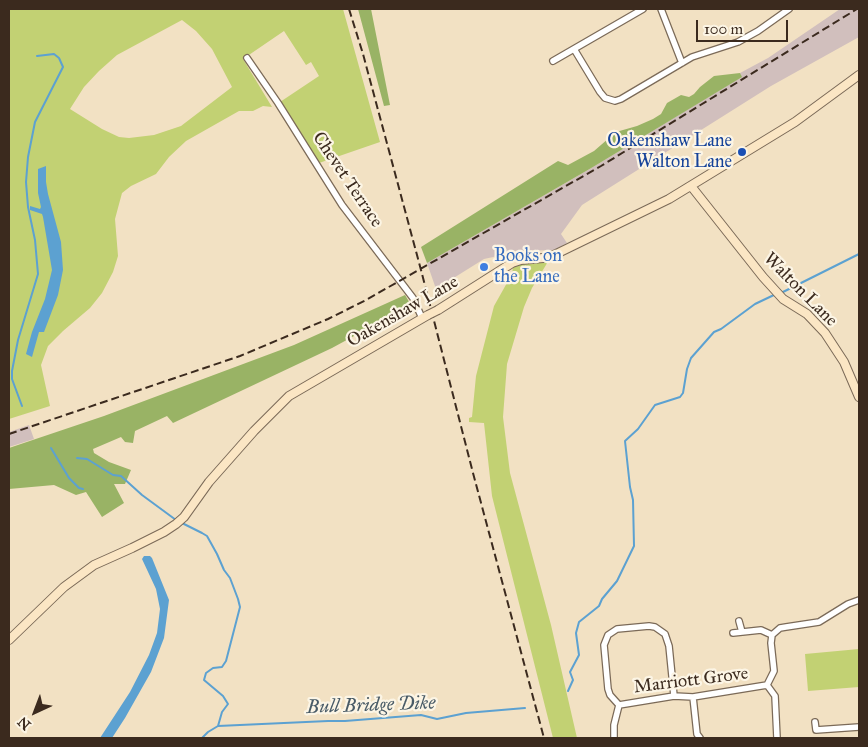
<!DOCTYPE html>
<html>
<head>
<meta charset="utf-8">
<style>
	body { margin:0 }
	#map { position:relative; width:868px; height:747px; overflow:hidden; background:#f2e1c3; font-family:"IM FELL Great Primer",serif }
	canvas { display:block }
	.frame { position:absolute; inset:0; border:10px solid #3b2a1e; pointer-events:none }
	.north { position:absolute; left:10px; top:687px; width:50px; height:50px; -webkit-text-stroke:4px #fcf5e5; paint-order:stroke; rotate:223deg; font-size:14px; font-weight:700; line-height:20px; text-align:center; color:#3b2a1e }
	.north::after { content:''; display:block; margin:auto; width:18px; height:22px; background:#3b2a1e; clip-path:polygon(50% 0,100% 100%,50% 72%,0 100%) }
	.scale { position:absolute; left:696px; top:20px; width:92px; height:22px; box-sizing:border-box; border:2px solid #3b2a1e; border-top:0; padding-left:6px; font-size:15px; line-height:18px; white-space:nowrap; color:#3b2a1e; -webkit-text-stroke:4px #fcf5e5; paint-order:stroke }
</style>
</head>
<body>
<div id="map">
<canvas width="868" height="747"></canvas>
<div class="frame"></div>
<div class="north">N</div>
<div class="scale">100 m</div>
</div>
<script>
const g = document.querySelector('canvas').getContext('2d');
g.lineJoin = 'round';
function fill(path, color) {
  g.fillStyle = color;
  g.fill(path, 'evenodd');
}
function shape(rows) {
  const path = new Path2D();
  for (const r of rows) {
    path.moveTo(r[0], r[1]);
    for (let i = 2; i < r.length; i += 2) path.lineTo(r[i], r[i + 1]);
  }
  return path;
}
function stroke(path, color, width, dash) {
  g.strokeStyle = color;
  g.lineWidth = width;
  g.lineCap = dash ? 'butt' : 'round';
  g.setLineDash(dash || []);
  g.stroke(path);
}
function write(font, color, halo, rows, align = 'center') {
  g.font = font + ' "IM FELL Great Primer",serif';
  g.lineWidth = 4.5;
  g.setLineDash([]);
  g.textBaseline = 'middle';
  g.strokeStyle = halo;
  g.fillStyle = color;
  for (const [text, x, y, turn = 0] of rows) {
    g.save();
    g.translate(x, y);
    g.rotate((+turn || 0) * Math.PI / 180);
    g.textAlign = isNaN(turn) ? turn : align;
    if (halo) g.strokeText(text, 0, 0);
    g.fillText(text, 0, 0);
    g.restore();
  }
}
fill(shape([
	[840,9,859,9,859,37,771,86,582,205,561,234,567,243,554,250,521,251,484,259,436,289,427,263,593,167,741,77,740,73,768,58],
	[29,425,34,439,9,447,9,432]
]), '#d1bfbd');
fill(shape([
	[9,9,343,9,380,142,319,163,280,102,319,76,311,62,306,65,284,31,243,59,272,107,263,106,253,111,239,111,186,141,169,157,156,174,131,186,122,193,115,219,118,256,113,272,102,293,90,308,63,331,48,346,41,365,50,406,9,419],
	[182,20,196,31,212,49,232,87,181,126,154,135,129,138,119,137,102,129,70,109,84,87,99,71,117,55],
	[549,260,532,288,524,307,507,364,503,417,510,473,551,625,577,738,553,738,492,496,484,423,469,422,469,418,472,417,476,376,494,306,512,274,513,267,524,264],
	[859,649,859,687,808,691,805,654]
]), '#c2d173');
fill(shape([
	[358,9,371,9,390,105,384,106],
	[740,73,742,77,593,167,427,263,421,247,558,161,568,165,594,151,616,132,637,126,653,119,661,114,667,103,681,95,689,97,694,94,700,87,714,76],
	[405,295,411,305,332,348,173,423,167,416,135,431,133,443,125,442,121,437,93,449,94,453,109,462,131,470,125,484,114,484,124,503,102,517,86,492,76,495,54,485,9,489,9,448,104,416,294,345]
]), '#99b365');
fill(shape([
	[46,166,46,182,48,194,61,242,63,270,58,295,44,332,39,332,32,357,26,354,32,332,45,299,52,270,43,217,42,214,30,210,30,206,40,209,41,207,38,193,38,169],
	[144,556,150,556,152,558,169,600,164,638,151,672,125,718,112,738,100,738,130,692,149,655,157,633,160,609,156,589,142,559]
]), '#5ca1d1');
stroke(shape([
	[781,293,859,254],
	[22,406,12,379,12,371,18,340,38,274,35,240,28,207,26,182,28,157,35,122,63,67,59,58,54,54,37,56],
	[51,448,69,478,79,488,83,489],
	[77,458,87,459,113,475,121,476,142,495,176,520],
	[180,522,202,533,207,536,217,554,224,570,230,578,238,599,240,607,226,661,222,667,213,668,206,673,204,680,223,696,228,704,222,712,218,726],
	[568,691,573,680,570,672,579,655,576,633,579,622,599,606,602,599,617,581,634,546,633,500,630,487,625,441,638,429,655,405,680,397,683,393,687,369,691,358,714,332,721,329,755,304,776,294],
	[202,738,208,732,218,726,328,721,345,721,421,715,437,719,466,713,525,708]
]), '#5ca1d1', 2);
const street = shape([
	[661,9,682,63],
	[574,49,600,92,605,98,615,101,621,99,692,57,738,42,758,31,789,9],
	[247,58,278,103,342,205,413,298,422,318],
	[553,61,643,9],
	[739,621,742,632],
	[733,633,761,630,772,635],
	[767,685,775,696,777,738],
	[693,697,697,734,700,738],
	[619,705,674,696,693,697,767,685,774,671,771,643,772,635,780,628,786,627,819,622,848,604,859,600],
	[619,705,610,695,608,689,604,645,608,635,617,629,649,626,655,627,665,634,669,646,674,696],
	[815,722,816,730,859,727],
	[614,738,614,725,619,705]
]);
const secondary = shape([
	[691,186,763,277,783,299,807,314,825,333,844,362,859,397],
	[438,310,512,263,521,260,543,258,554,255,669,199,795,122,859,75],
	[9,640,64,587,94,565,132,548,164,532,176,524,184,517,209,482,254,431,289,396,428,315]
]);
stroke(street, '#7b6a58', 8);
stroke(secondary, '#7b6a58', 10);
stroke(street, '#fff', 5.5);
stroke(secondary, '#fbe6c4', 8);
stroke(shape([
	[349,9,363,54,421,270,473,473,544,738],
	[9,434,240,356,328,319,366,300,601,166,857,9]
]), '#3b2a1e', 2, [8, 4]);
const secondaryBridge = shape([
	[428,315,438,310]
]);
stroke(secondaryBridge, '#7b6a58', 10, []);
stroke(secondaryBridge, '#fbe6c4', 8);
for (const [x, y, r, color] of [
	[742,152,5,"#1a4fb4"],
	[484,267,5,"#3f7fe0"]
]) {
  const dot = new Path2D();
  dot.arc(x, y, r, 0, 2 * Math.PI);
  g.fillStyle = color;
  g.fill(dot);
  stroke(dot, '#fcf5e5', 2);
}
write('18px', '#164399', '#fcf5e5', [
	["Oakenshaw Lane",732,142],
	["Walton Lane",732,163]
], 'right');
write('18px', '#3b2a1e', '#fcf5e5', [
	["Chevet Terrace",347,180,56],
	["Walton Lane",800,290,45],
	["Oakenshaw Lane",403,312,-30],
	["Marriott Grove",691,681,-7]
]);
write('18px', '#366cbe', '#fcf5e5', [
	["Books on",494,257],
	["the Lane",494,278]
], 'left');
write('italic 19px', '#485a66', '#fcf5e5', [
	["Bull Bridge Dike",371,706,-2]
]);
</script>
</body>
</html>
